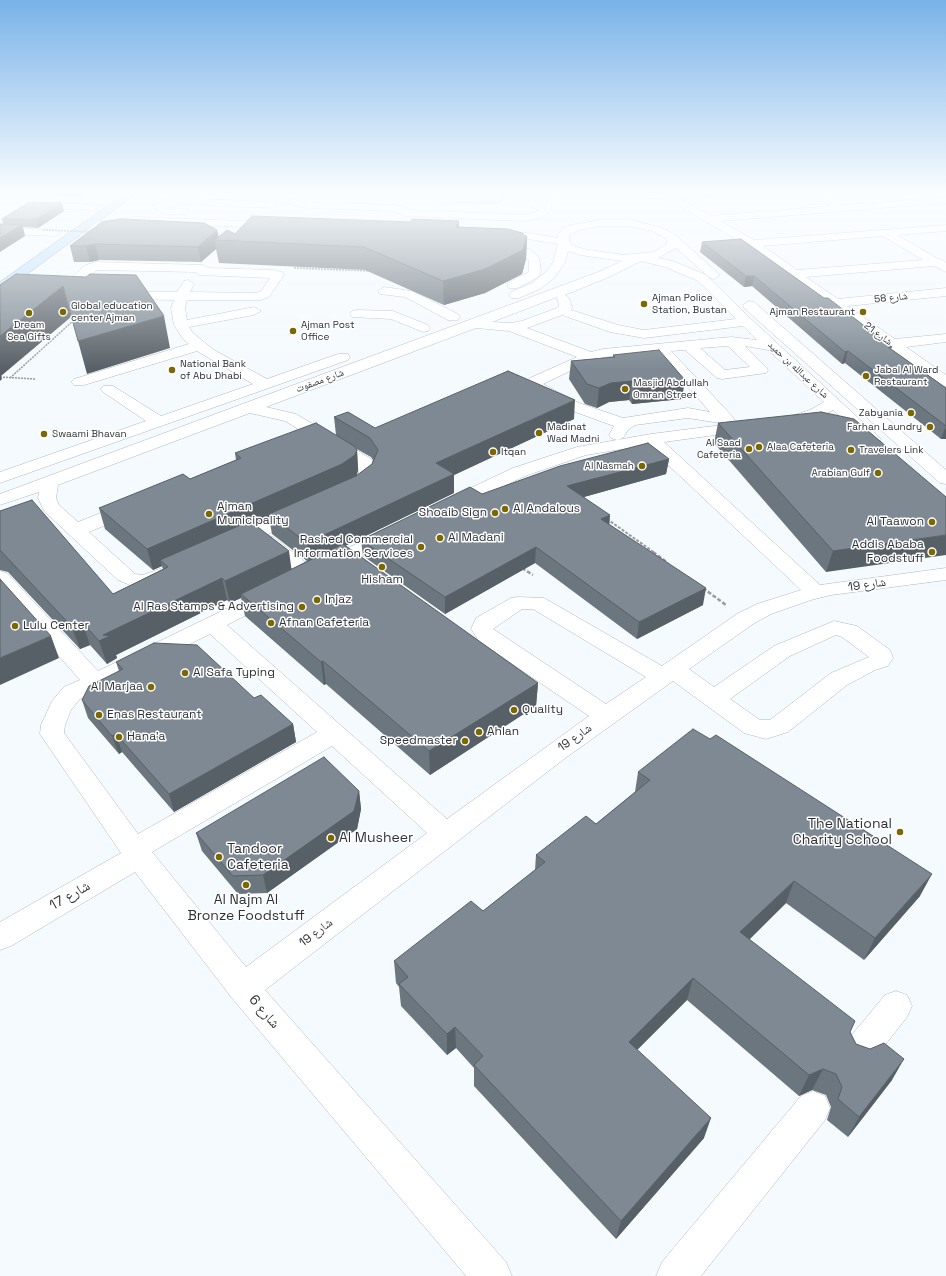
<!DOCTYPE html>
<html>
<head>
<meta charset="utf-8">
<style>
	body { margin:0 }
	canvas { display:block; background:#f5fafe }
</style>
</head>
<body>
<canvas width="946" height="1276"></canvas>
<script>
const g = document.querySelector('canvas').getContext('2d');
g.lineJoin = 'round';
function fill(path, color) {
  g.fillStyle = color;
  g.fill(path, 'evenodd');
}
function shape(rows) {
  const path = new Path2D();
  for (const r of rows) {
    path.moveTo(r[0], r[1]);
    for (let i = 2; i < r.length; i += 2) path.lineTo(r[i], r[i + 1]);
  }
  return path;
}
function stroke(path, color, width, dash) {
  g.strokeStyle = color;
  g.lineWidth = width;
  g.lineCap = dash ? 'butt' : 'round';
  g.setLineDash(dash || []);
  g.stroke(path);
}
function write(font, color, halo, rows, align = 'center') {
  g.font = font + ' "Space Grotesk","Noto Naskh Arabic",sans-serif';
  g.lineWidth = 3;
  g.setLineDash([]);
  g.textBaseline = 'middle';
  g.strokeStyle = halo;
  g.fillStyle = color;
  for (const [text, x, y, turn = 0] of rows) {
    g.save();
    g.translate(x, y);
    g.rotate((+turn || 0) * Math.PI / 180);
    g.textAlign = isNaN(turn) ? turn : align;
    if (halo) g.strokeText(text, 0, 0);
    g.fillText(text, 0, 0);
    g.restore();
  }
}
fill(shape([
	[495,191,505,191,502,203,494,205,438,203,502,199]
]), '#abd3f9');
const minor = shape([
	[513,191,523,191,524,196,541,203,544,191,554,191,550,211,543,217,526,221,404,216,395,211,306,208,275,201,274,199,279,196,306,202,396,205,407,208,408,210,526,215,539,210,515,200,513,191],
	[614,191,658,194,693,191,743,191,738,194,679,198,710,216,830,206,805,191,818,191,843,205,946,197,946,203,720,221,754,240,946,225,946,231,897,235,938,259,943,260,946,263,946,272,934,266,806,277,838,299,946,288,946,296,847,306,895,339,946,334,946,342,906,347,946,375,946,387,941,385,748,246,667,199,615,197,610,194,614,191],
	[883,236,923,260,797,270,763,246,883,236],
	[33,196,103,198,108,201,103,204,34,202,98,205,99,207,94,210,29,208,18,205,17,203,33,196],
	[175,198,273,202,278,205,273,208,175,204,165,207,188,209,189,211,184,214,165,214,153,207,163,200,175,198],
	[135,217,273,222,278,225,273,228,135,223,87,229,82,226,87,223,135,217],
	[600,220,630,220,660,227,674,234,720,275,714,279,710,278,676,248,658,258,673,261,706,275,751,319,881,439,879,443,873,444,867,443,833,410,822,416,794,425,788,427,782,425,780,422,782,419,810,410,824,402,768,350,745,346,766,367,768,370,766,373,722,379,717,378,685,350,671,351,732,416,736,422,735,423,746,422,752,424,754,427,752,430,664,442,820,585,946,568,946,580,831,595,811,600,771,614,753,624,689,669,714,687,774,646,834,621,857,626,890,650,893,658,888,666,875,670,847,685,788,732,766,739,744,733,673,681,564,759,265,990,506,1262,512,1276,466,1276,232,998,135,872,11,946,0,950,0,922,121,853,40,734,41,725,52,701,64,687,80,680,0,589,0,571,7,573,98,671,263,591,270,589,277,591,280,595,277,599,227,625,447,819,589,716,479,641,471,629,476,618,511,598,518,597,544,598,662,666,737,614,757,604,801,590,647,445,586,455,525,476,457,508,451,510,445,508,442,504,445,500,513,468,577,447,651,434,722,425,720,423,688,418,635,425,628,430,623,438,617,440,611,438,609,435,614,426,567,409,531,389,528,386,528,381,530,378,577,357,509,331,476,328,266,407,296,414,370,458,376,466,377,475,372,483,358,493,352,494,346,493,343,489,359,476,358,466,285,421,250,413,58,485,56,498,59,505,78,522,123,504,130,502,137,504,139,508,137,512,89,532,135,574,143,575,168,566,175,568,178,572,175,576,152,585,145,587,130,585,118,580,44,511,38,498,39,492,0,505,0,494,601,271,622,261,580,255,568,251,565,262,555,277,540,289,519,298,511,298,509,295,511,292,532,283,547,271,553,262,558,244,528,239,495,237,490,234,495,231,528,233,558,238,557,235,563,229,571,225,600,220],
	[600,226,630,226,652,231,666,238,667,244,654,252,623,255,583,249,574,246,569,241,569,236,578,230,600,226],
	[641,261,665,267,698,281,736,319,644,330,618,325,571,310,572,307,569,298,565,295,609,277,641,261],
	[557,297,559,306,557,308,522,321,511,323,492,322,557,297],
	[562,315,610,332,644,338,743,326,757,340,731,337,603,349,591,352,527,328,562,315],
	[728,346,750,367,725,370,700,348,728,346],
	[657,352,710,412,688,408,623,418,579,403,543,384,591,361,604,357,657,352],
	[522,609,533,609,646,677,606,704,493,629,522,609],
	[210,634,317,732,138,834,64,733,65,725,71,710,80,699,210,634],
	[836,635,842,637,869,657,831,673,770,720,760,720,730,699,790,656,836,635],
	[332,746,427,833,246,967,152,852,332,746],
	[0,228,56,230,61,233,56,236,0,234,0,228],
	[498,241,529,249,539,257,541,272,537,278,517,288,509,288,507,285,509,282,529,272,529,260,521,253,494,246,492,244,498,241],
	[95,262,203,265,208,268,273,270,282,272,284,275,269,297,261,300,187,300,185,308,187,320,254,307,261,311,254,315,189,327,193,333,214,350,267,379,338,354,348,354,350,357,348,360,0,483,0,472,146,421,103,392,100,389,103,386,113,386,161,416,253,384,197,351,84,385,74,385,71,382,74,379,189,344,183,339,174,325,171,308,174,300,121,299,117,298,115,295,117,292,177,292,184,281,188,280,194,284,190,292,256,293,261,291,270,278,200,275,195,272,97,270,73,289,78,290,80,293,78,296,67,296,60,293,58,290,60,287,86,265,95,262],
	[384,287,412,291,458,314,460,317,458,320,448,320,405,297,380,294,378,291,384,287],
	[749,301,754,302,946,470,946,484,940,483,744,308,743,305,749,301],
	[357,310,393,311,428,325,430,328,428,331,423,332,391,319,352,317,350,314,352,311,357,310],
	[297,508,304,510,306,514,304,518,266,535,273,537,317,571,320,575,317,579,310,581,303,579,259,545,256,541,257,539,234,549,227,547,224,543,227,539,297,508],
	[388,529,395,531,398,535,395,539,335,570,328,572,321,570,318,566,321,562,381,531,388,529],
	[896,991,907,995,912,1006,907,1017,870,1064,858,1069,846,1064,841,1053,846,1042,885,995,896,991],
	[813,1091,825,1096,830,1108,825,1120,701,1276,656,1276,662,1262,801,1096,813,1091]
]);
const major = shape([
	[128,191,140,191,4,291,0,292,0,282,128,191]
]);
stroke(minor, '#adb8c2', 1);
stroke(major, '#7294b4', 1);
stroke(shape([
	[294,268,371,271],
	[0,377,35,379],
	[10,378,74,320]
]), '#989ca1', 1.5, [2, 1]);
stroke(shape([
	[607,519,655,553]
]), '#989ca1', 2, [3, 1.5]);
stroke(shape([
	[653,552,668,563],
	[522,568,533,575],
	[703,588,726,605]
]), '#989ca1', 2.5, [4, 2]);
fill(minor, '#fff');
fill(major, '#c0dffb');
stroke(shape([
	[43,230,92,232]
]), '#989ca1', 1.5, [2, 1]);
fill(shape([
	[15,191,87,191,80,196,15,193],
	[64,211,38,228,23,227,25,236,3,224,2,219],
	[459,227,527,237,526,259,522,274,485,293,444,305,365,270,219,263,216,249,201,262,99,260,90,262,74,262,70,246,217,230,219,237,235,234],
	[702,242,892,347,891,349,946,388,946,439,941,439,845,363,842,364,752,286,744,287,700,252],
	[613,355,682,399,632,404,629,400,609,402,597,408,585,404,569,379,571,361,613,357],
	[334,417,375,428,574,419,454,475,454,493,345,546,538,683,536,706,430,775,326,684,324,685,245,616,241,598,230,603,227,600,116,655,117,658,107,664,90,645,80,649,8,572,0,570,0,511,113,594,163,569,162,566,153,570,105,529,99,508,190,479,236,460,235,453,336,435],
	[355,448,371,457,373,460,372,464,356,476,358,470,357,450],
	[269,518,272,534,307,561,292,569,255,525],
	[718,423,946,497,826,572,714,443],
	[669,459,666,474,584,497,609,525,703,605,637,639,535,563,445,614,363,556,361,540,482,494],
	[116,662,293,724,296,742,174,812,122,752,119,754,88,718,82,700,119,671],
	[638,772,920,896,864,960,786,903,749,939,850,1032,856,1044,892,1080,848,1137,827,1120,831,1107,826,1095,812,1090,799,1096,687,1000,637,1050,704,1138,616,1239,474,1086,474,1068,456,1048,447,1055,401,1006,399,987,396,983,394,961,483,911,535,870,536,855,596,824,635,792],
	[359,791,361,809,357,829,267,893,238,894,202,851,196,833]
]), '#6c767e');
fill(shape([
	[79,191,87,191,80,196],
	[62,203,64,211,38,228,36,220],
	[459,221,459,243,456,227],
	[22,225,25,236,0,252,0,238],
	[217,230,219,241,215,240,216,249,201,262,198,247],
	[527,237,526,259,522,274,485,293,444,305,443,281],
	[95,244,99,260,90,262,86,246],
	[746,276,754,276,752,286,744,287],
	[63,286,71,317,1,376,2,379,0,381,0,336],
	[164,316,170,348,87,374,78,341],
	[848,351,845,363,842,364,845,352],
	[685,380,682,399,632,404,634,385],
	[632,381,629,400,609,402,597,408,599,388,611,383],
	[575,400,574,419,454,475,454,493,310,563,307,543,436,463],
	[946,426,946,439,941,439],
	[357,450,358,470,357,475,344,485,269,514,269,518,166,565,160,560,162,566,153,570,147,549],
	[669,459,666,474,566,502,567,486],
	[610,515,609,531,601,519],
	[946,535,946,555,826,572,833,551],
	[536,547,535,563,445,614,445,597],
	[289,551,292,573,241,594,241,598,230,603,225,581],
	[222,578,227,600,116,655,117,658,107,664,99,641,103,635],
	[706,588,703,605,637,639,639,622],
	[82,622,90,645,80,649,72,627],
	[51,636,59,658,0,685,0,658],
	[323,661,326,684,324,685,321,662],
	[538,683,536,706,430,775,429,751],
	[293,724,296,742,174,812,169,794],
	[116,734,122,752,119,754,112,736],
	[359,791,361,809,357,829,267,893,263,875],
	[932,874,920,896,864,960,875,938],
	[794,881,786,903,734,955,740,932],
	[693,978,687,1000,624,1063,629,1042],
	[455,1027,456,1048,447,1055,447,1034],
	[904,1059,892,1080,848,1137,859,1117],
	[823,1069,812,1090,799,1096,809,1075],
	[711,1118,704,1138,616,1239,621,1221]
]), '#586067');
const building = shape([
	[29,202,62,203,36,220,2,219,29,202],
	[252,216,410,222,412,219,459,221,456,227,508,229,522,233,527,237,523,250,485,269,443,281,364,247,215,240,227,230,235,234,252,216],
	[122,219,204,223,217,230,198,247,95,244,86,246,70,246,102,222,122,219],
	[0,224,22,225,0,238,0,224],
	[741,239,824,298,828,298,892,347,888,347,946,388,946,426,848,351,845,352,754,276,746,276,702,242,741,239],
	[16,274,86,277,90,274,136,275,164,316,78,341,63,286,0,336,0,285,16,274],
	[659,350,685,380,634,385,632,381,611,383,599,388,587,384,571,361,615,357,613,355,659,350],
	[508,371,575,400,436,463,454,474,307,543,269,514,356,476,372,464,378,450,370,438,334,417,348,412,375,428,508,371],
	[821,412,854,419,946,497,946,535,833,551,718,423,821,412],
	[316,423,354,446,357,450,355,455,342,464,147,549,99,508,183,474,190,479,241,458,235,453,316,423],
	[648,443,669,459,567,486,610,515,601,519,706,588,639,622,536,547,445,597,361,540,470,487,482,494,560,466,648,443],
	[32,500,113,594,168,567,160,560,250,521,289,551,225,581,222,578,103,635,110,636,99,641,82,622,72,627,0,550,0,511,32,500],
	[343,544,538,683,429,751,323,661,321,662,241,594,343,544],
	[0,579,51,636,0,658,0,579],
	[154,643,197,645,254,698,261,695,293,724,169,794,116,734,112,736,82,700,89,686,123,669,116,662,154,643],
	[693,729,710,739,716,735,932,874,875,938,794,881,740,932,855,1021,850,1032,856,1044,870,1049,884,1043,904,1059,859,1117,838,1099,842,1087,836,1074,823,1069,809,1075,693,978,629,1042,711,1118,621,1221,474,1065,483,1056,455,1027,447,1034,399,984,408,977,394,961,471,901,483,911,545,862,536,855,586,816,596,824,650,780,638,772,693,729],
	[324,757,359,791,354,811,263,875,233,876,196,833,324,757]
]);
fill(building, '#7e8993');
stroke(building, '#586067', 1);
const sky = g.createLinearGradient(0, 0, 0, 370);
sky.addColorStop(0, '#78b2e8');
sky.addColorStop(0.52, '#fafdff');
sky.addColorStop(1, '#fafdff00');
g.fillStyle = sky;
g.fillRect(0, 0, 946, 370);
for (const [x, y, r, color] of [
	[644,304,4,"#7b6800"],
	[63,312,4,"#7b6800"],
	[863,312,4,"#7b6800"],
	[29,313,4,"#7b6800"],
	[293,331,4,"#7b6800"],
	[172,370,4,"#7b6800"],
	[866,376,4,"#7b6800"],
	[625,389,4,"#7b6800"],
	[911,413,4,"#7b6800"],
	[930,427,4,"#7b6800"],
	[539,433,4,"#7b6800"],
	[44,434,4,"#7b6800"],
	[759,447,4,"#7b6800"],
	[749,449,4,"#7b6800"],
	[851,450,4,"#7b6800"],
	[493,452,4,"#7b6800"],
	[642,466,4,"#7b6800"],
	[878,473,4,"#7b6800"],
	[505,509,4,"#7b6800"],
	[495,513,4,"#7b6800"],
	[209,514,4,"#7b6800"],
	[932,522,4,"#7b6800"],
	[440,538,4,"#7b6800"],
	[421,547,4,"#7b6800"],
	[932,552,4,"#7b6800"],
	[382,567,4,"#7b6800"],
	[317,600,4,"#7b6800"],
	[302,607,4,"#7b6800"],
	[271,623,4,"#7b6800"],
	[15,626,4,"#7b6800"],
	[185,673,4,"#7b6800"],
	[151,687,4,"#7b6800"],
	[514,710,4,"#7b6800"],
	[99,715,4,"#7b6800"],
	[479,732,4,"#7b6800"],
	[119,737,4,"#7b6800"],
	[465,741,4,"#7b6800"],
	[900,832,4,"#7b6800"],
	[331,838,4,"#7b6800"],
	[219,857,4,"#7b6800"],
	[246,885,4,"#7b6800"]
]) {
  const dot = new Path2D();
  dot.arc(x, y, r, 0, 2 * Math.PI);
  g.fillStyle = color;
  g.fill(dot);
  stroke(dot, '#fff', 1.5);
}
write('10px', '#2e3237', '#fff', [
	["Ajman Police",652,298],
	["Station, Bustan",652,310],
	["Global education",71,306],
	["center Ajman",71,318],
	["Ajman Restaurant",855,312,"right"],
	["Dream",29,325,"center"],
	["Sea Gifts",29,337,"center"],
	["Ajman Post",301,325],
	["Office",301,337],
	["National Bank",180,364],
	["of Abu Dhabi",180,376],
	["Jabal Al Ward",874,370],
	["Restaurant",874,382],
	["Masjid Abdullah",633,383],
	["Omran Street",633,395],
	["Zabyania",903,413,"right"],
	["Madinat",547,427],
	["Wad Madni",547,439],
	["Farhan Laundry",922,427,"right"],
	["Swaami Bhavan",52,434],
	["Al Saad",741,443,"right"],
	["Cafeteria",741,455,"right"],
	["Alaa Cafeteria",767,447],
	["Travelers Link",859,450],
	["Itqan",501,452],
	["Al Nasmah",634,466,"right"],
	["Arabian Gulf",870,473,"right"]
], 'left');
write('10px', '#2e3237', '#fff', [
	["شارع 58",891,298,-6],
	["شارع 21",878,334,36],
	["شارع عبدالله بن حميد",798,370,43],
	["شارع مصفوت",320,381,-20]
]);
write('12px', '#2e3237', '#fff', [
	["Ajman",217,507],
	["Municipality",217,521],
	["Al Andalous",513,509],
	["Shoaib Sign",487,513,"right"],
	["Al Taawon",924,522,"right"],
	["Al Madani",448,538],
	["Rashed Commercial",413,540,"right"],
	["Information Services",413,554,"right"],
	["Addis Ababa",924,545,"right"],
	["Foodstuff",924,559,"right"],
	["Hisham",382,580,"center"],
	["Injaz",325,600],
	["Al Ras Stamps & Advertising",294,607,"right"],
	["Afnan Cafeteria",279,623],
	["Lulu Center",23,626],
	["Al Safa Typing",193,673],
	["Al Marjaa",143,687,"right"],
	["Quality",522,710],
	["Enas Restaurant",107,715],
	["Ahlan",487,732],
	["Hana'a",127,737],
	["Speedmaster",457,741,"right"]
], 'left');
write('12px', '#2e3237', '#fff', [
	["شارع 19",867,585,-8],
	["شارع 19",575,738,-35],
	["شارع 19",316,933,-37]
]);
write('14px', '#2e3237', '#fff', [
	["The National",892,824,"right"],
	["Charity School",892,840,"right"],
	["Al Musheer",339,838],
	["Tandoor",227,849],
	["Cafeteria",227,865],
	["Al Najm Al",246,900,"center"],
	["Bronze Foodstuff",246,916,"center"]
], 'left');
write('14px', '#2e3237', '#fff', [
	["شارع 17",70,896,-30],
	["شارع 6",264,1012,49]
]);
</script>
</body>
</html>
